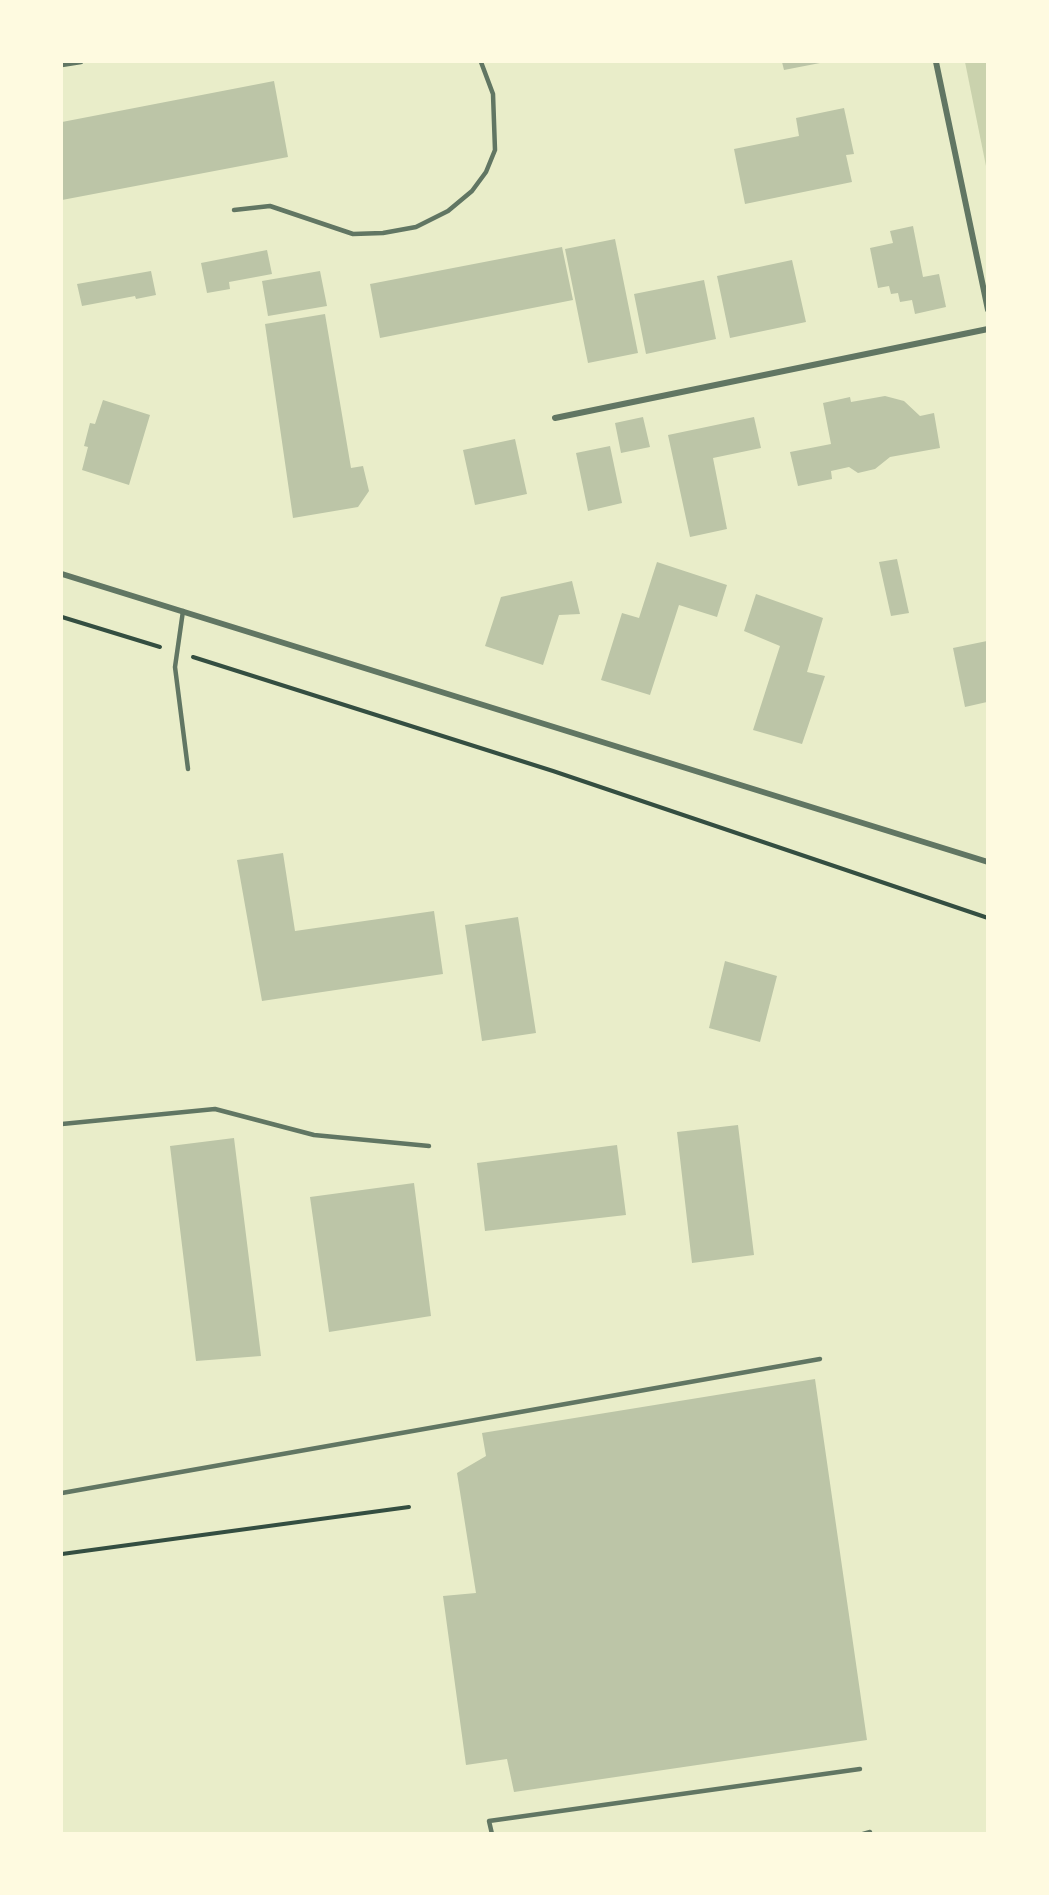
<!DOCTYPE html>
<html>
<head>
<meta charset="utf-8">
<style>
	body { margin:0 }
	#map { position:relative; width:1049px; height:1895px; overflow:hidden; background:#e9edc9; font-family:"DejaVu Sans",sans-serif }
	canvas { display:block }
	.frame { position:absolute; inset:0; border:63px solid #fefae0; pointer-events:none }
</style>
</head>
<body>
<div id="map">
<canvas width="1049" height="1895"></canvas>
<div class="frame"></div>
</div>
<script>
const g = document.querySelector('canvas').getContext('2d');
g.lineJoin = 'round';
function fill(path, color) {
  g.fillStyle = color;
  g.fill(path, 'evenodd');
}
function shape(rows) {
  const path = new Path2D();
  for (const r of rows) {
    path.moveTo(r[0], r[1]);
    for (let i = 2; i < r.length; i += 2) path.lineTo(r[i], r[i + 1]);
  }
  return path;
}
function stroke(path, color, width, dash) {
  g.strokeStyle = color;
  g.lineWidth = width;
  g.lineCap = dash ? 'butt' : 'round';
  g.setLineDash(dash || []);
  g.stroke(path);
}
fill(shape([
	[965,62,987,62,987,171]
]), '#cad2ad');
fill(shape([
	[782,62,820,62,820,63,784,70],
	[274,81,288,157,62,200,62,122],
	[844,108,854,154,846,155,852,182,745,204,734,149,799,136,796,118],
	[913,226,923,277,939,274,946,307,915,314,912,300,900,302,898,293,891,294,889,286,878,288,870,248,893,243,890,231],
	[615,239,638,353,588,363,565,249],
	[562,247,573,300,380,338,370,284],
	[267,250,272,274,229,282,230,289,207,293,201,263],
	[792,260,806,322,730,338,717,276],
	[151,271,156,295,136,299,135,296,82,306,77,284],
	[320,271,327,306,268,316,262,281],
	[704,280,716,339,646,354,634,294],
	[325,314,351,468,363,466,369,491,358,507,293,518,265,324],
	[885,396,904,401,920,416,934,413,940,448,890,457,875,469,858,473,849,467,831,471,832,479,798,486,790,452,831,444,823,403,850,397,851,402],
	[103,400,150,415,129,485,82,470,88,447,84,446,90,423,95,424],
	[643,417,650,447,621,453,615,423],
	[754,417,761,448,713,458,727,529,690,537,668,435],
	[515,439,527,494,475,505,463,450],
	[610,446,622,503,588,511,576,453],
	[897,559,909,613,891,616,879,562],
	[657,562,727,585,717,617,679,605,650,695,601,680,622,613,639,618],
	[572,581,580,614,559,615,543,665,485,646,501,597],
	[756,594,823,618,807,672,825,676,802,744,753,730,780,646,744,631],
	[987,641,987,702,965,707,953,648],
	[283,853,295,931,434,911,443,974,262,1001,237,860],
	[518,917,536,1033,482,1041,465,925],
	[725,961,777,976,760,1042,709,1028],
	[738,1125,754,1255,692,1263,677,1132],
	[234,1138,261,1356,196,1361,170,1146],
	[617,1145,626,1215,485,1231,477,1163],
	[414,1183,431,1316,329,1332,310,1197],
	[815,1379,867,1740,514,1792,507,1759,466,1765,443,1596,476,1593,457,1473,486,1456,482,1433]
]), '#bcc5a7');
stroke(shape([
	[62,617,160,647],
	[193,657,553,771,988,918],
	[62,1554,409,1507]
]), '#344e41', 4);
stroke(shape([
	[62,65,81,62],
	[234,210,270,206,353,234,383,233,416,227,448,211,472,191,486,172,495,150,493,94,481,62],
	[183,611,175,667,188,769],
	[62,1124,215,1109,314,1135,429,1146],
	[62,1493,820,1359],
	[492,1834,489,1821,860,1769],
	[863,1834,870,1832]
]), '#617663', 4.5);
stroke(shape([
	[936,62,988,310],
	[555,418,988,329],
	[62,574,988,862]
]), '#617663', 6);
</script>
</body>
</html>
